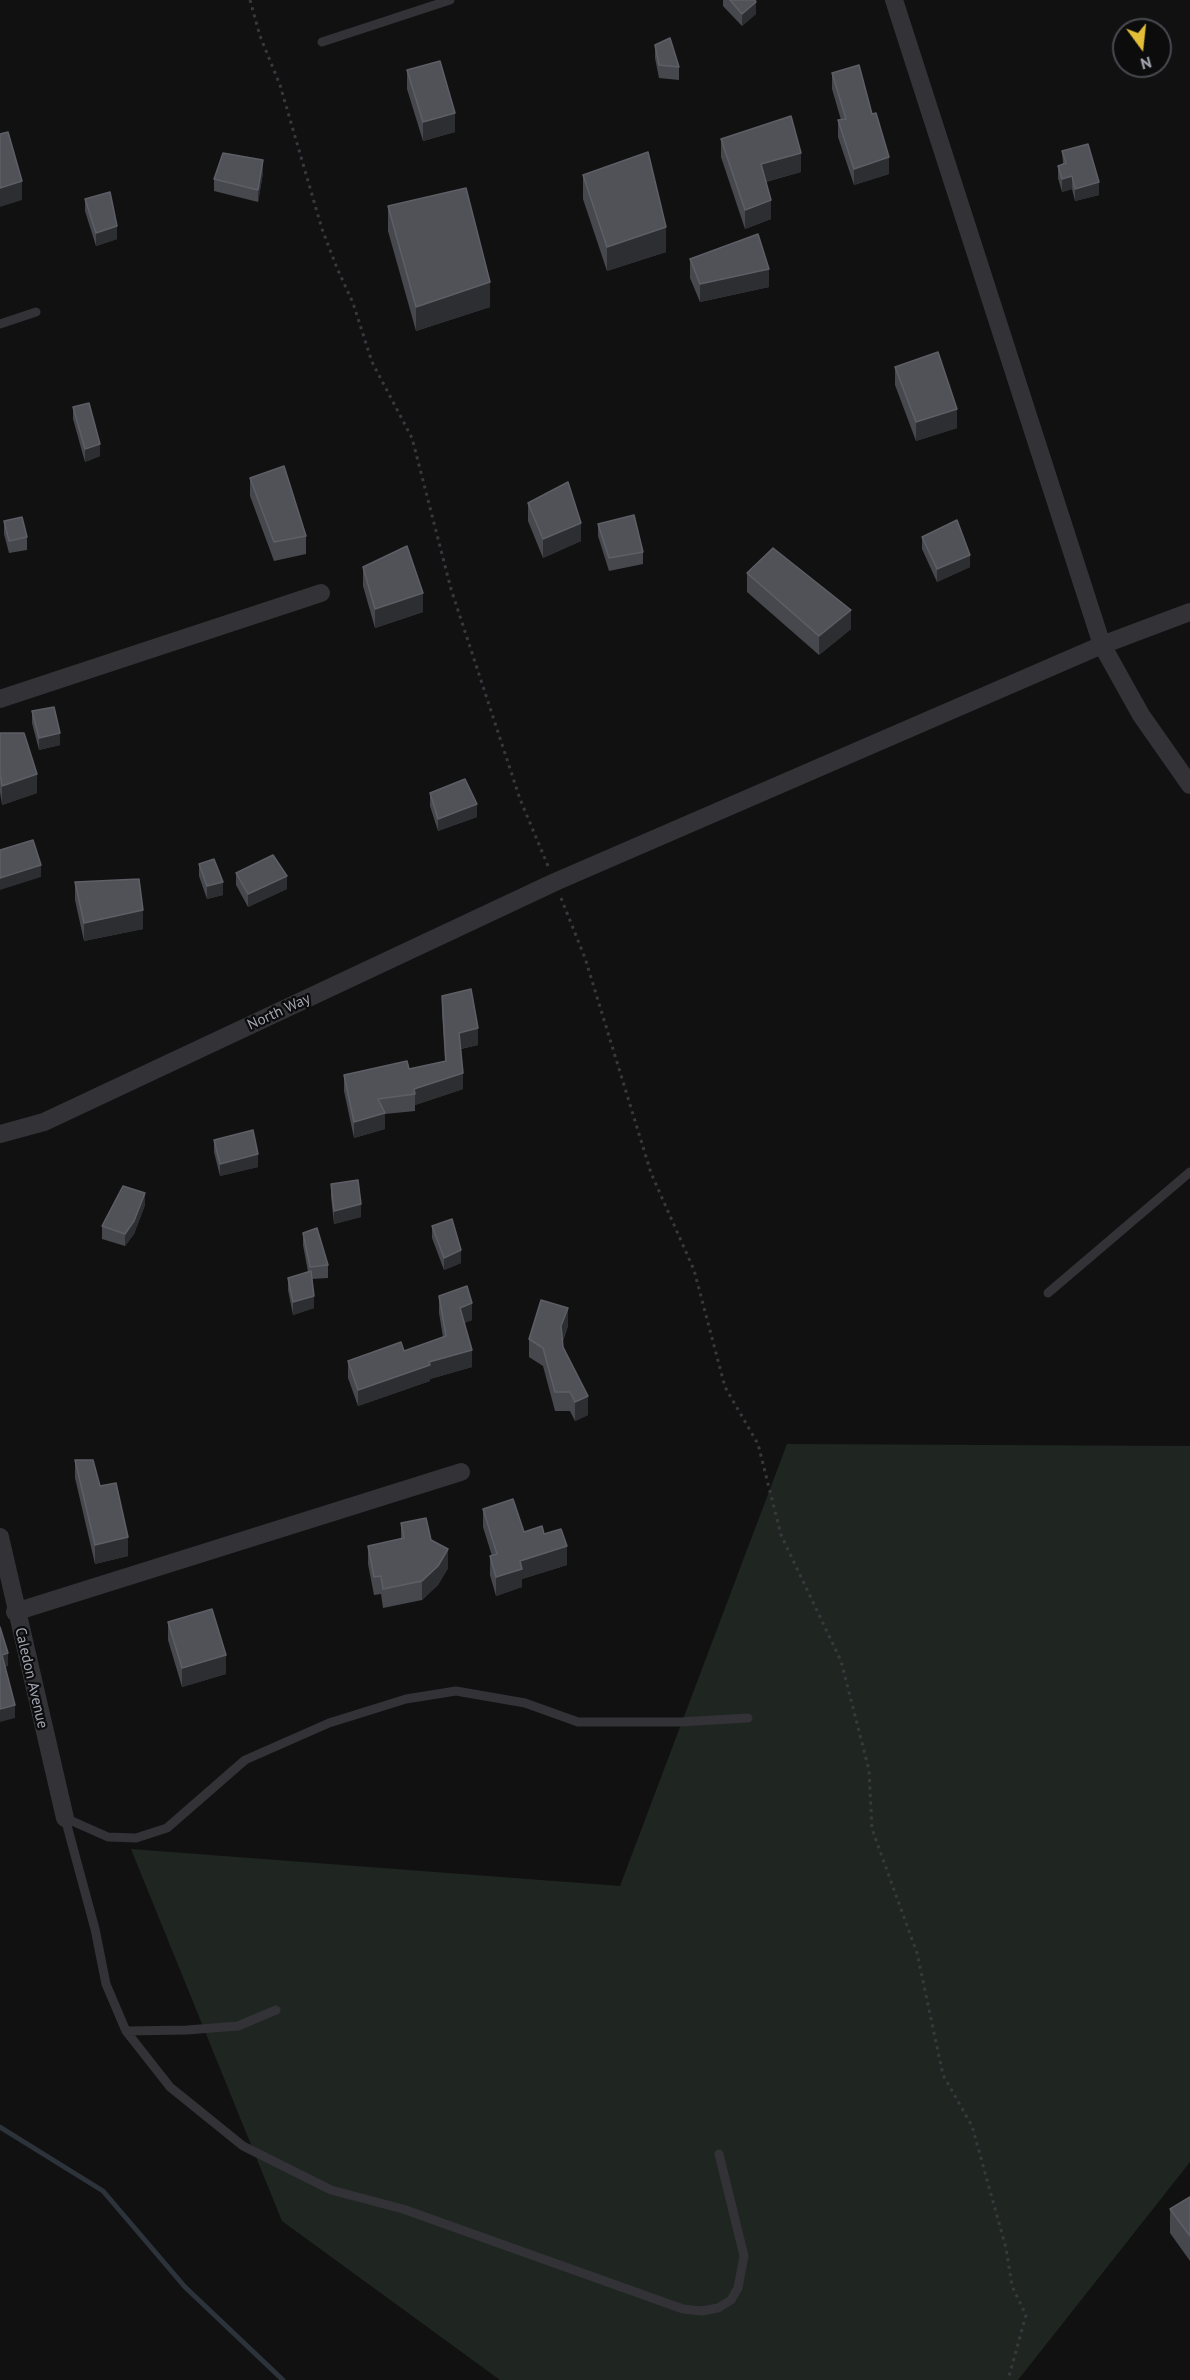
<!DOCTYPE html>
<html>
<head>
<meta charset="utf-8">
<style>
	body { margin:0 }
	#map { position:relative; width:1190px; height:2380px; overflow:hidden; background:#111112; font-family:"PT Sans",sans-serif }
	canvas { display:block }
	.north { position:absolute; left:1112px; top:18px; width:60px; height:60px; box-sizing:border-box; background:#0c0c0d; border:2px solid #484a4f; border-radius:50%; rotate:165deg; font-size:16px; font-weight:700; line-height:24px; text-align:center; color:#a3a6b2 }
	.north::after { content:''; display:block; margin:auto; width:21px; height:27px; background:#e3bf38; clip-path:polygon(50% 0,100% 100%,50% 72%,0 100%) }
</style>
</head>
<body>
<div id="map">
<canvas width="1190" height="2380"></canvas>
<div class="north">N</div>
</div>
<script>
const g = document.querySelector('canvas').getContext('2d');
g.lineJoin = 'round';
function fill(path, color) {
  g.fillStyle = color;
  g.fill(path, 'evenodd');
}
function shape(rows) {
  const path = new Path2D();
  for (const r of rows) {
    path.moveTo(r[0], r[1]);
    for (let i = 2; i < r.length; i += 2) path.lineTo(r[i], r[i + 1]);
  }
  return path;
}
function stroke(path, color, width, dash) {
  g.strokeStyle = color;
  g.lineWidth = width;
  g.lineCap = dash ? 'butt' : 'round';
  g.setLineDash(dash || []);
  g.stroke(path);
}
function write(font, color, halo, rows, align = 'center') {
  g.font = font + ' "PT Sans",sans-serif';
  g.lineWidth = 4.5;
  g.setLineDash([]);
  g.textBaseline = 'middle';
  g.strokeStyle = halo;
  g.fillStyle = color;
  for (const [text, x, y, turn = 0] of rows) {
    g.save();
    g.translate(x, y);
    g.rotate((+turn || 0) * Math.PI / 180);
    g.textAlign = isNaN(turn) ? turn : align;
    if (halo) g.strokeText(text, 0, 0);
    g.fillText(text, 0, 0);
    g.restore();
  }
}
fill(shape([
	[787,1444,1190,1446,1190,2162,1018,2380,500,2380,282,2221,131,1849,620,1886]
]), '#1f2621');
stroke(shape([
	[0,2127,103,2191,185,2287,283,2380]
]), '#2d333b', 5);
stroke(shape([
	[250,0,260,36,280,85,322,229,337,268,353,303,372,362,412,438,451,589,520,799,548,866],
	[561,898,585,958,651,1173,694,1270,725,1387,758,1444,781,1535,841,1661,869,1770,872,1829,917,1953,943,2075,972,2126,1006,2248,1012,2286,1026,2315,1008,2380]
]), '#38393e', 3, [3, 4.5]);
stroke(shape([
	[322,42,450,0],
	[0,324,36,312],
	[1048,1293,1190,1172],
	[65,1818,95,1929,106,1984,126,2031,170,2087,243,2146,331,2190,403,2209,683,2309,702,2311,718,2308,731,2300,738,2288,744,2256,719,2154],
	[65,1818,108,1837,136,1838,167,1828,245,1760,329,1723,406,1699,456,1691,525,1703,578,1722,680,1722,748,1718],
	[126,2031,187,2030,238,2026,276,2010]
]), '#323237', 9);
stroke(shape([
	[894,0,1102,645,1141,715,1190,785],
	[0,699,321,593],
	[0,1134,44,1122,555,882,1102,645,1190,612],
	[0,1537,65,1818],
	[15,1612,461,1472]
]), '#323237', 18);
fill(shape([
	[723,0,755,0,756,14,742,26,723,6],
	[655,45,679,67,679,80,659,78,655,58],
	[407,70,455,132,423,141,407,89],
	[832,73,872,114,889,174,854,185,838,137,838,120,841,120,832,89],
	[721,139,801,172,766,182,771,219,745,229,721,157],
	[1062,151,1099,195,1075,201,1072,189,1062,192,1058,178,1058,166,1063,164],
	[263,173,258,202,214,191,214,179],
	[583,175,666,252,607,271,583,199],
	[85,199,117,239,96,246,85,211],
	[388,206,490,307,416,331,388,231],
	[690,259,769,287,700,302,690,278],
	[895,367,957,428,916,441,895,385],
	[73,407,100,456,85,462,73,419],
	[250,478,306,536,306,554,274,561,250,496],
	[528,503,581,541,543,558,528,521],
	[4,521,27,537,27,550,9,553,4,534],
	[598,524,643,552,643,564,609,571,598,536],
	[922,537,970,567,937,582,922,549],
	[363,567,423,612,375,628,363,586],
	[747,573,851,629,819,655,747,592],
	[32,711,60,745,39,750,32,723],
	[0,733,37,793,2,805,0,792],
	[430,793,477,817,438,831,430,806],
	[199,864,223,895,207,899,199,876],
	[236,873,287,889,248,907,236,885],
	[75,882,143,929,84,941,75,900],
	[442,996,478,1045,461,1049,463,1089,415,1105,415,1111,385,1114,385,1129,354,1138,344,1091,344,1075,409,1069,445,1062,442,1012],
	[214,1140,258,1167,220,1176,214,1152],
	[331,1184,361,1217,334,1224,331,1196],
	[145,1205,134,1234,125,1246,102,1239,102,1226],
	[432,1226,461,1263,444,1270,432,1238],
	[303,1233,328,1265,328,1278,312,1279,314,1308,293,1315,288,1290,288,1278,308,1272,303,1245],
	[439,1296,472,1320,464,1323,472,1367,430,1379,430,1381,358,1406,348,1378,348,1361,404,1351,443,1337,439,1313],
	[568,1326,563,1341,563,1347,588,1415,575,1421,570,1411,555,1411,543,1366,529,1357,529,1339],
	[75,1460,128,1556,95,1564,75,1478],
	[483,1509,524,1532,544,1534,567,1565,522,1579,522,1587,496,1596,490,1575,490,1556,492,1556,483,1527],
	[401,1523,431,1540,448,1568,438,1585,422,1600,383,1608,381,1594,374,1595,368,1564,368,1546,401,1539],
	[168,1622,226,1674,182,1687,168,1640],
	[1190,2197,1190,2261,1170,2233,1170,2209]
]), '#47484d');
fill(shape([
	[756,2,756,14,742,26,742,14],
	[455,113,455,132,423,141,423,122],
	[801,153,801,172,761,183,761,164],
	[889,157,889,174,854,185,854,169],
	[263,160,263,173,258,202,258,190],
	[1072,176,1072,189,1062,192,1062,179],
	[22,181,22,200,0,207,0,188],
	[1099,182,1099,195,1075,201,1075,189],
	[771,200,771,219,745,229,745,210],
	[117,226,117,239,96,246,96,233],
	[666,227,666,252,607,271,607,247],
	[769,269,769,287,700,302,700,284],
	[490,282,490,307,416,331,416,307],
	[957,409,957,428,916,441,916,422],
	[100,444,100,456,85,462,85,449],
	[581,523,581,541,543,558,543,539],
	[970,555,970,567,937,582,937,569],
	[423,593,423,612,375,628,375,609],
	[851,610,851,629,819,655,819,636],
	[60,733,60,745,39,750,39,738],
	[37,774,37,793,2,805,2,786],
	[477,804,477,817,438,831,438,819],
	[41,865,41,877,0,890,0,878],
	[287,876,287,889,248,907,248,894],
	[223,882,223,895,207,899,207,886],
	[143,910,143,929,84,941,84,923],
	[478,1028,478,1045,459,1049,459,1033],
	[463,1073,463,1089,415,1105,415,1094,414,1089],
	[385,1113,385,1129,354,1138,354,1122],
	[258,1154,258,1167,220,1176,220,1164],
	[145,1193,145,1205,134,1234,125,1246,125,1234],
	[361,1204,361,1217,334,1224,334,1211],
	[461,1250,461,1263,444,1270,444,1258],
	[314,1296,314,1308,293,1315,293,1302],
	[472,1303,472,1320,460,1325,460,1308],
	[568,1308,568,1326,561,1345,561,1326],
	[472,1350,472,1367,430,1379,430,1381,358,1406,358,1390,429,1362],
	[588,1396,588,1415,575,1421,575,1402],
	[128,1537,128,1556,95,1564,95,1545],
	[567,1546,567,1565,522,1579,522,1587,496,1596,496,1577,520,1561],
	[448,1549,448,1568,438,1585,422,1600,422,1581],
	[8,1653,8,1666,2,1668,2,1655],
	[226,1655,226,1674,182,1687,182,1668],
	[15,1705,15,1718,0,1722,0,1709]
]), '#2d2e31');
const building = shape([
	[730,0,755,0,756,2,742,14,730,0],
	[670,38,679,67,659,65,655,45,670,38],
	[440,61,455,113,423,122,407,70,440,61],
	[859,65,872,114,876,113,889,157,854,169,838,120,846,119,832,73,859,65],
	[791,116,801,153,761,164,771,200,745,210,721,139,791,116],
	[8,132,22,181,0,188,0,134,8,132],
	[1088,144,1099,182,1075,189,1072,176,1062,179,1058,166,1066,163,1062,151,1088,144],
	[648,152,666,227,607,247,583,175,648,152],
	[223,153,263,160,258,190,214,179,223,153],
	[466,188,490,282,416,307,388,206,466,188],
	[110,192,117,226,96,233,85,199,110,192],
	[758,234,769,269,700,284,690,259,758,234],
	[938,352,957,409,916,422,895,367,938,352],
	[89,403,100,444,85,449,73,407,89,403],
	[284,466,306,536,274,542,250,478,284,466],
	[568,482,581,523,543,539,528,503,568,482],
	[634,515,643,552,609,558,598,524,634,515],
	[22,517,27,537,9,541,4,521,22,517],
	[957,520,970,555,937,569,922,537,957,520],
	[407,546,423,593,375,609,363,567,407,546],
	[773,548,851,610,819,636,747,573,773,548],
	[54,707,60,733,39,738,32,711,54,707],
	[0,733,24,733,37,774,2,786,0,773,0,733],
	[465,779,477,804,438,819,430,793,465,779],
	[33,840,41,865,0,878,0,850,33,840],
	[273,855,287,876,248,894,236,873,273,855],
	[214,859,223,882,207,886,199,864,214,859],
	[139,879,143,910,84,923,75,882,139,879],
	[471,989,478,1028,459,1033,463,1073,414,1089,415,1094,378,1099,385,1113,354,1122,344,1075,407,1061,409,1069,446,1061,442,996,471,989],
	[253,1130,258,1154,220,1164,214,1140,253,1130],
	[358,1180,361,1204,334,1211,331,1184,358,1180],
	[123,1186,145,1193,134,1221,125,1234,102,1226,123,1186],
	[452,1219,461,1250,444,1258,432,1226,452,1219],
	[317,1228,328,1265,310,1267,303,1233,317,1228],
	[311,1271,314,1296,293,1302,288,1278,311,1271],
	[467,1286,472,1303,460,1308,472,1350,429,1362,430,1365,358,1390,348,1361,401,1342,404,1351,446,1336,439,1296,467,1286],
	[541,1300,568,1308,561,1326,563,1347,588,1396,575,1402,570,1392,555,1392,543,1348,529,1339,541,1300],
	[75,1460,93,1460,100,1486,116,1483,128,1537,95,1545,75,1460],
	[513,1499,524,1532,542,1526,544,1534,561,1529,567,1546,520,1561,522,1569,496,1577,490,1556,497,1554,483,1509,513,1499],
	[426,1518,431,1540,448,1549,438,1566,422,1581,383,1589,381,1576,374,1577,368,1546,404,1538,401,1523,426,1518],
	[212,1609,226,1655,182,1668,168,1622,212,1609],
	[0,1627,8,1653,2,1655,15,1705,0,1709,0,1627],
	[1190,2197,1190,2236,1170,2209,1190,2197]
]);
fill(building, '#515258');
stroke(building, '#5e5f66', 1.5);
write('15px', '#a3a6b2', '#0c0c0d', [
	["North Way",279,1012,-25],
	["Caledon Avenue",31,1678,77]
]);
</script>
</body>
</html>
